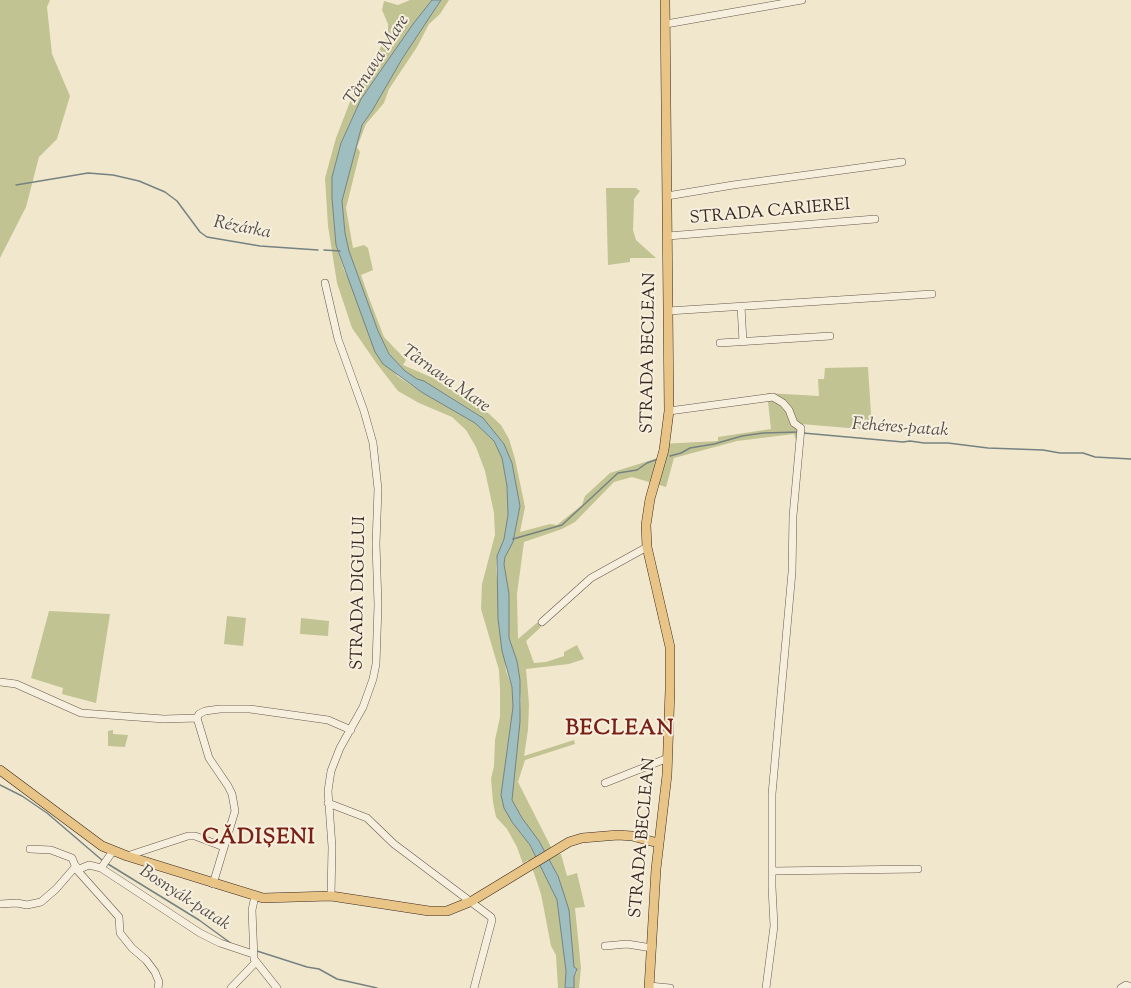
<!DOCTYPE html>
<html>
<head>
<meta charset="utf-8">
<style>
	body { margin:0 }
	canvas { display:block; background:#f1e7cc }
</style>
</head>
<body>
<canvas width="1131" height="988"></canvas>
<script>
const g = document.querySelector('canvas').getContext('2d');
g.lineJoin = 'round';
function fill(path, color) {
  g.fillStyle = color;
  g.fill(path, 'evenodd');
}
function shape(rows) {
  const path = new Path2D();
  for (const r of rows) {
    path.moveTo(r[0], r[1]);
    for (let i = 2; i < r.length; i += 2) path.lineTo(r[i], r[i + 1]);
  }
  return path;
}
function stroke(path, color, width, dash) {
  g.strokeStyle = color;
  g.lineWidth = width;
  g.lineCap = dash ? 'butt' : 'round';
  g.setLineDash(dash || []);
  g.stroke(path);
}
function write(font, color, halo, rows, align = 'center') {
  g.font = font + ' "Sorts Mill Goudy",serif';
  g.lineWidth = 4;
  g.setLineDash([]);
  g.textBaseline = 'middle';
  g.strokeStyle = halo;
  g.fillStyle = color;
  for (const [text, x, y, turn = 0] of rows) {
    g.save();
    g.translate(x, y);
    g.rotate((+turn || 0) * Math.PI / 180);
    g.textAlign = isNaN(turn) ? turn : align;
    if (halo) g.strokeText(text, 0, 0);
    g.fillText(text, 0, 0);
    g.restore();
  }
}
fill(shape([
	[0,0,50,0,47,7,52,54,70,96,57,139,39,157,26,207,0,258],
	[410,0,432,0,413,24,361,99,341,142,332,177,332,198,336,245,344,270,397,376,423,393,475,423,494,441,502,458,507,486,508,515,504,539,497,556,496,569,506,671,512,687,513,707,501,795,512,822,530,845,557,900,566,971,565,988,558,988,556,955,551,946,541,894,534,873,528,860,523,864,517,847,507,829,496,817,493,802,491,779,494,766,495,740,500,717,500,690,499,670,481,609,482,584,495,535,494,513,485,471,476,447,466,430,452,417,419,403,398,391,377,364,352,328,337,283,328,226,325,178,336,138,353,94,388,35,388,24,382,10,384,1,398,5],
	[441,0,449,0,440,14,429,24,417,47,389,89,384,103,366,124,357,147,360,152,346,208,353,248,364,245,368,248,373,270,361,275,369,298,384,337,406,360,403,365,433,378,453,391,473,399,501,425,509,439,515,459,525,507,520,532,550,524,557,525,582,505,585,496,610,473,658,458,661,444,718,441,718,437,771,429,767,393,819,396,818,379,824,379,825,368,868,367,872,430,801,424,796,441,794,434,737,441,674,458,666,487,632,477,614,482,575,522,562,529,524,542,517,594,518,639,538,622,541,627,526,641,534,663,546,662,564,656,564,652,577,645,584,659,569,664,526,669,529,704,528,730,524,756,574,740,575,744,525,760,518,782,555,855,561,854,567,876,577,873,585,907,575,908,581,968,579,988,574,988,574,977,577,972,574,967,563,891,558,876,539,841,522,818,512,800,521,700,517,661,509,638,509,594,504,564,505,557,513,542,520,506,512,463,504,444,479,415,424,381,417,379,405,371,389,354,378,331,349,251,345,233,342,201,362,125,372,111,402,59],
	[606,188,636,188,640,191,634,199,633,230,636,240,656,258,630,258,630,262,608,265],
	[49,611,110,614,96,703,62,694,63,688,31,678],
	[227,616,246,618,243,646,224,644],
	[301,618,329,621,328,636,300,634],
	[113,730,113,734,128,735,125,747,108,746,108,731]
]), '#c2c392');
const water = shape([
	[432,0,441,0,402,59,372,111,362,125,342,201,345,233,349,251,378,331,389,354,405,371,417,379,424,381,483,418,504,444,512,463,520,506,513,542,505,557,504,564,509,594,509,638,517,661,520,680,520,722,512,800,522,818,539,841,558,876,563,891,569,910,574,967,577,969,574,977,574,988,565,988,566,971,557,900,530,845,512,822,504,808,501,795,513,707,512,687,502,651,498,619,497,556,504,539,508,515,507,486,502,458,494,441,475,423,423,393,383,364,375,352,336,245,332,198,332,177,341,143,361,99,413,24,432,0]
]);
fill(water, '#9ebec0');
stroke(water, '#768281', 1);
stroke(shape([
	[16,185,88,173,113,175,139,181,165,192,177,201,200,232,207,237,260,246,318,250],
	[324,250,340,251],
	[803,433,903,442,910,441,924,443,948,443,988,448,1043,450,1060,453,1083,453,1095,457,1131,459],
	[670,456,681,453,690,448,714,444,742,436,763,433,799,432],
	[513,539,562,525,618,473,637,470,647,463,658,459],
	[0,785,22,796,47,813,103,861],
	[108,864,199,920,232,944],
	[257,951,307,967,319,969,337,979,377,988]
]), '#768281', 1.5);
const minor = shape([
	[666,24,802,0],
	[667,196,733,185,902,162],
	[668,236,875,219],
	[325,283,338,339,364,411,373,443,378,489,376,544,378,605,376,664,373,679,363,707,340,748,331,771,328,791,332,847,331,896],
	[741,306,743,342],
	[668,311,932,294],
	[720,343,830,336],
	[669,411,773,397,783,403,789,410,794,423,801,428,793,516,792,572,772,794,772,887,774,926,766,988],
	[542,622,591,578,647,547],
	[0,682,16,684,81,713,164,719,197,718],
	[605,783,668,758],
	[328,803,367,818,394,844,491,917,492,920,474,988],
	[30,849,51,850,72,858,77,870,119,917,120,933,132,948,146,960,155,972,159,982,158,988],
	[127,856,188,836,195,836,224,847],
	[101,868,113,851],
	[77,870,89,865,101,868,200,933,220,943,253,954],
	[772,871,918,869],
	[213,884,235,811,232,794,228,786,209,758,197,718,199,714,205,711,220,709,250,709,328,720,351,730],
	[255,896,252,910,254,959,277,988],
	[0,904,17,903,27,905,41,902,56,889,76,866],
	[605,946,627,944,652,948],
	[649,986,670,988],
	[231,988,256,962],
	[1121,988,1126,985,1131,987]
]);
const major = shape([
	[0,770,102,846,127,856,263,898,331,896,429,911,447,911,472,901,569,842,582,838,618,835,632,836,658,843],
	[649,988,656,869,667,775,670,690,670,647,647,547,646,525,650,499,664,450,669,411,665,0]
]);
stroke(minor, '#68584d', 8);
stroke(major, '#3a2923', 10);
stroke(minor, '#f6efde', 7);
stroke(major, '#e8c486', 9);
write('17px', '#3a2923', '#f6efde', [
	["STRADA CARIEREI",770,213,-5],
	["STRADA BECLEAN",650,353,-89],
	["STRADA DIGULUI",360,593,-89],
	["STRADA BECLEAN",644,838,-85]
]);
write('italic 18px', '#534e4a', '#f6efde', [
	["Târnava Mare",378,61,-57],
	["Rézárka",242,229,11],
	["Târnava Mare",445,380,35],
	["Fehéres-patak",900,429,4],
	["Bosnyák-patak",184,899,33]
]);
g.letterSpacing = '1px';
write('bold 21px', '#7a1f14', '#f6efde', [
	["BECLEAN",620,730],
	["CĂDIȘENI",259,839]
]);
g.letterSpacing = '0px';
</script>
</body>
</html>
